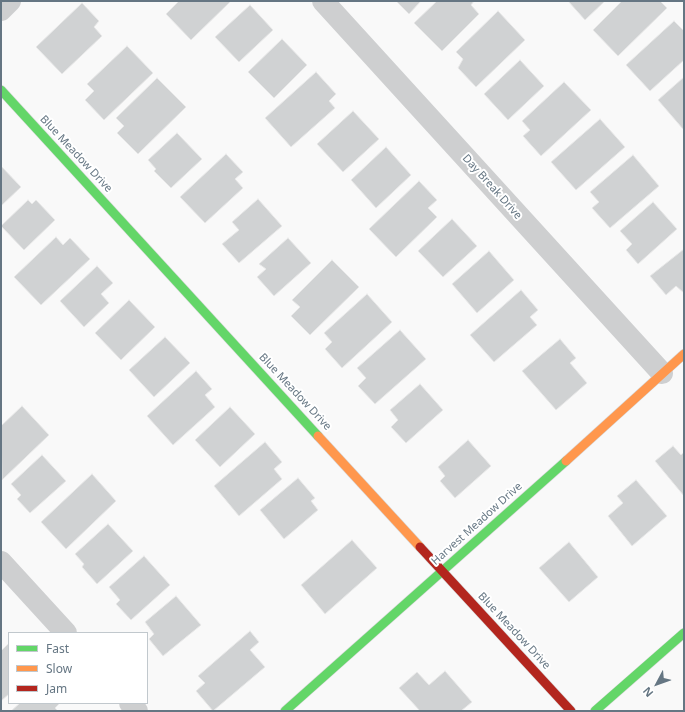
<!DOCTYPE html>
<html>
<head>
<meta charset="utf-8">
<style>
	body { margin:0 }
	#map { position:relative; width:685px; height:712px; overflow:hidden; background:#f9f9f9; font-family:"Noto Sans",sans-serif }
	canvas { display:block }
	.frame { position:absolute; inset:0; border:2px solid #657683; pointer-events:none }
	.legend { position:absolute; left:8px; top:632px; width:140px; height:72px; box-sizing:border-box; background:#fff; border:1px solid #c1c8cd; margin:0; padding:5px 7px; list-style:none; font-size:12px; color:#657683 }
	.legend li { display:flex; align-items:center; gap:8px; height:20px }
	.legend b { width:20px; border:1px solid #c1c8cd }
	.north { position:absolute; left:637px; top:664px; width:40px; height:40px; -webkit-text-stroke:3px #fff; paint-order:stroke; rotate:229deg; font-size:11px; font-weight:700; line-height:16px; text-align:center; color:#657683 }
	.north::after { content:''; display:block; margin:auto; width:14px; height:18px; background:#657683; clip-path:polygon(50% 0,100% 100%,50% 72%,0 100%) }
</style>
</head>
<body>
<div id="map">
<canvas width="685" height="712"></canvas>
<div class="frame"></div>
<ul class="legend">
<li><b style="height:5px;background:#63d668"></b>Fast</li>
<li><b style="height:5px;background:#ff974d"></b>Slow</li>
<li><b style="height:5px;background:#b3261e"></b>Jam</li>
</ul>
<div class="north">N</div>
</div>
<script>
const g = document.querySelector('canvas').getContext('2d');
g.lineJoin = 'round';
function fill(path, color) {
  g.fillStyle = color;
  g.fill(path, 'evenodd');
}
function shape(rows) {
  const path = new Path2D();
  for (const r of rows) {
    path.moveTo(r[0], r[1]);
    for (let i = 2; i < r.length; i += 2) path.lineTo(r[i], r[i + 1]);
  }
  return path;
}
function stroke(path, color, width, dash) {
  g.strokeStyle = color;
  g.lineWidth = width;
  g.lineCap = dash ? 'butt' : 'round';
  g.setLineDash(dash || []);
  g.stroke(path);
}
function write(font, color, halo, rows, align = 'center') {
  g.font = font + ' "Noto Sans",sans-serif';
  g.lineWidth = 4;
  g.setLineDash([]);
  g.textBaseline = 'middle';
  g.strokeStyle = halo;
  g.fillStyle = color;
  for (const [text, x, y, turn = 0] of rows) {
    g.save();
    g.translate(x, y);
    g.rotate((+turn || 0) * Math.PI / 180);
    g.textAlign = isNaN(turn) ? turn : align;
    if (halo) g.strokeText(text, 0, 0);
    g.fillText(text, 0, 0);
    g.restore();
  }
}
const building = shape([
	[179,1,231,1,191,40,166,14,179,1],
	[396,1,421,1,409,14,396,1],
	[437,1,474,1,471,5,479,14,442,51,414,23,437,1],
	[568,1,605,1,585,20,568,1],
	[622,1,660,1,667,8,618,56,593,30,622,1],
	[82,3,99,21,94,27,102,36,62,74,36,47,82,3],
	[250,5,273,30,239,62,215,37,250,5],
	[498,11,525,40,476,87,458,68,463,59,456,52,498,11],
	[674,21,684,31,684,60,650,91,626,65,674,21],
	[282,39,307,65,274,98,248,72,282,39],
	[127,46,153,73,104,120,85,100,94,91,87,84,127,46],
	[520,60,544,86,508,120,484,94,520,60],
	[316,72,336,94,329,101,335,108,291,147,265,118,316,72],
	[684,77,684,128,683,129,658,100,684,77],
	[157,78,186,107,138,154,117,133,124,126,116,118,157,78],
	[564,82,591,110,541,156,523,136,530,130,522,121,564,82],
	[353,111,379,139,343,172,317,144,353,111],
	[600,119,625,147,576,190,551,162,600,119],
	[177,133,202,159,171,188,154,171,156,169,148,160,177,133],
	[386,147,411,175,376,208,351,180,386,147],
	[226,154,243,172,235,179,243,188,205,223,180,197,226,154],
	[633,155,659,186,610,228,592,208,599,202,590,192,633,155],
	[1,166,21,187,1,206,1,166],
	[419,181,437,200,428,208,437,217,396,257,369,229,419,181],
	[258,199,282,226,239,263,222,244,239,230,232,222,258,199],
	[28,200,32,204,36,200,55,220,24,250,1,226,28,200],
	[653,202,677,229,638,264,626,250,632,244,620,231,653,202],
	[452,219,477,246,443,277,418,251,452,219],
	[56,237,63,245,70,238,90,259,41,305,14,277,56,237],
	[288,238,311,263,274,296,257,277,266,269,259,264,288,238],
	[684,249,684,293,676,286,666,295,650,276,684,249],
	[489,251,514,280,477,313,452,284,489,251],
	[332,260,359,287,310,335,291,316,300,307,292,300,332,260],
	[97,266,113,283,101,294,109,303,84,327,60,301,97,266],
	[521,290,538,310,530,317,537,325,494,362,470,335,521,290],
	[367,294,392,322,342,368,325,349,332,342,324,333,367,294],
	[129,300,155,327,121,360,95,333,129,300],
	[400,330,426,359,375,404,358,386,366,378,357,368,400,330],
	[165,337,190,363,154,397,129,370,165,337],
	[560,339,576,358,570,363,587,383,556,410,522,371,560,339],
	[196,371,212,389,205,395,215,407,173,445,147,416,196,371],
	[420,384,443,410,406,443,391,427,398,420,390,410,420,384],
	[22,406,49,435,2,480,1,426,22,406],
	[230,407,255,434,220,467,195,440,230,407],
	[468,440,491,466,455,498,440,481,445,476,438,467,468,440],
	[265,442,282,462,274,469,282,479,239,516,214,486,265,442],
	[673,446,681,455,684,452,684,496,655,461,673,446],
	[42,455,66,481,30,513,17,499,21,495,11,484,42,455],
	[92,474,116,501,66,549,41,522,92,474],
	[298,478,315,498,311,501,318,510,284,539,260,510,298,478],
	[636,480,667,516,632,546,608,516,623,503,617,496,636,480],
	[108,524,133,551,97,584,82,567,84,564,75,554,108,524],
	[352,540,377,568,325,614,301,585,352,540],
	[569,542,598,577,569,602,539,568,569,542],
	[144,556,170,585,131,620,116,604,120,600,109,587,144,556],
	[176,596,201,625,163,656,149,639,154,634,145,622,176,596],
	[250,631,259,642,250,650,265,667,213,711,196,691,205,683,198,676,250,631],
	[9,643,9,694,1,701,1,651,9,643],
	[445,671,472,702,461,711,420,711,399,688,417,672,429,685,445,671],
	[20,703,60,703,55,708,58,711,11,711,20,703]
]);
fill(building, '#d0d2d3');
stroke(building, '#e8e8e8', 1);
const fast = shape([
	[1,90,318,436],
	[285,711,566,461],
	[595,711,684,633]
]);
const slow = shape([
	[318,436,420,547],
	[566,461,684,354]
]);
const jam = shape([
	[420,547,571,711]
]);
stroke(fast, '#d5d6d7', 10);
stroke(slow, '#d5d6d7', 10);
stroke(jam, '#d5d6d7', 10);
stroke(shape([
	[323,1,662,373],
	[1,10,10,1],
	[1,562,66,633],
	[130,703,137,711]
]), '#cecfd0', 22);
stroke(fast, '#63d668', 9);
stroke(slow, '#ff974d', 9);
stroke(jam, '#b3261e', 9);
write('11px', '#657683', '#fff', [
	["Blue Meadow Drive",76,154,47],
	["Day Break Drive",492,187,48],
	["Blue Meadow Drive",295,392,47],
	["Harvest Meadow Drive",477,524,-42],
	["Blue Meadow Drive",514,631,47]
]);
</script>
</body>
</html>
